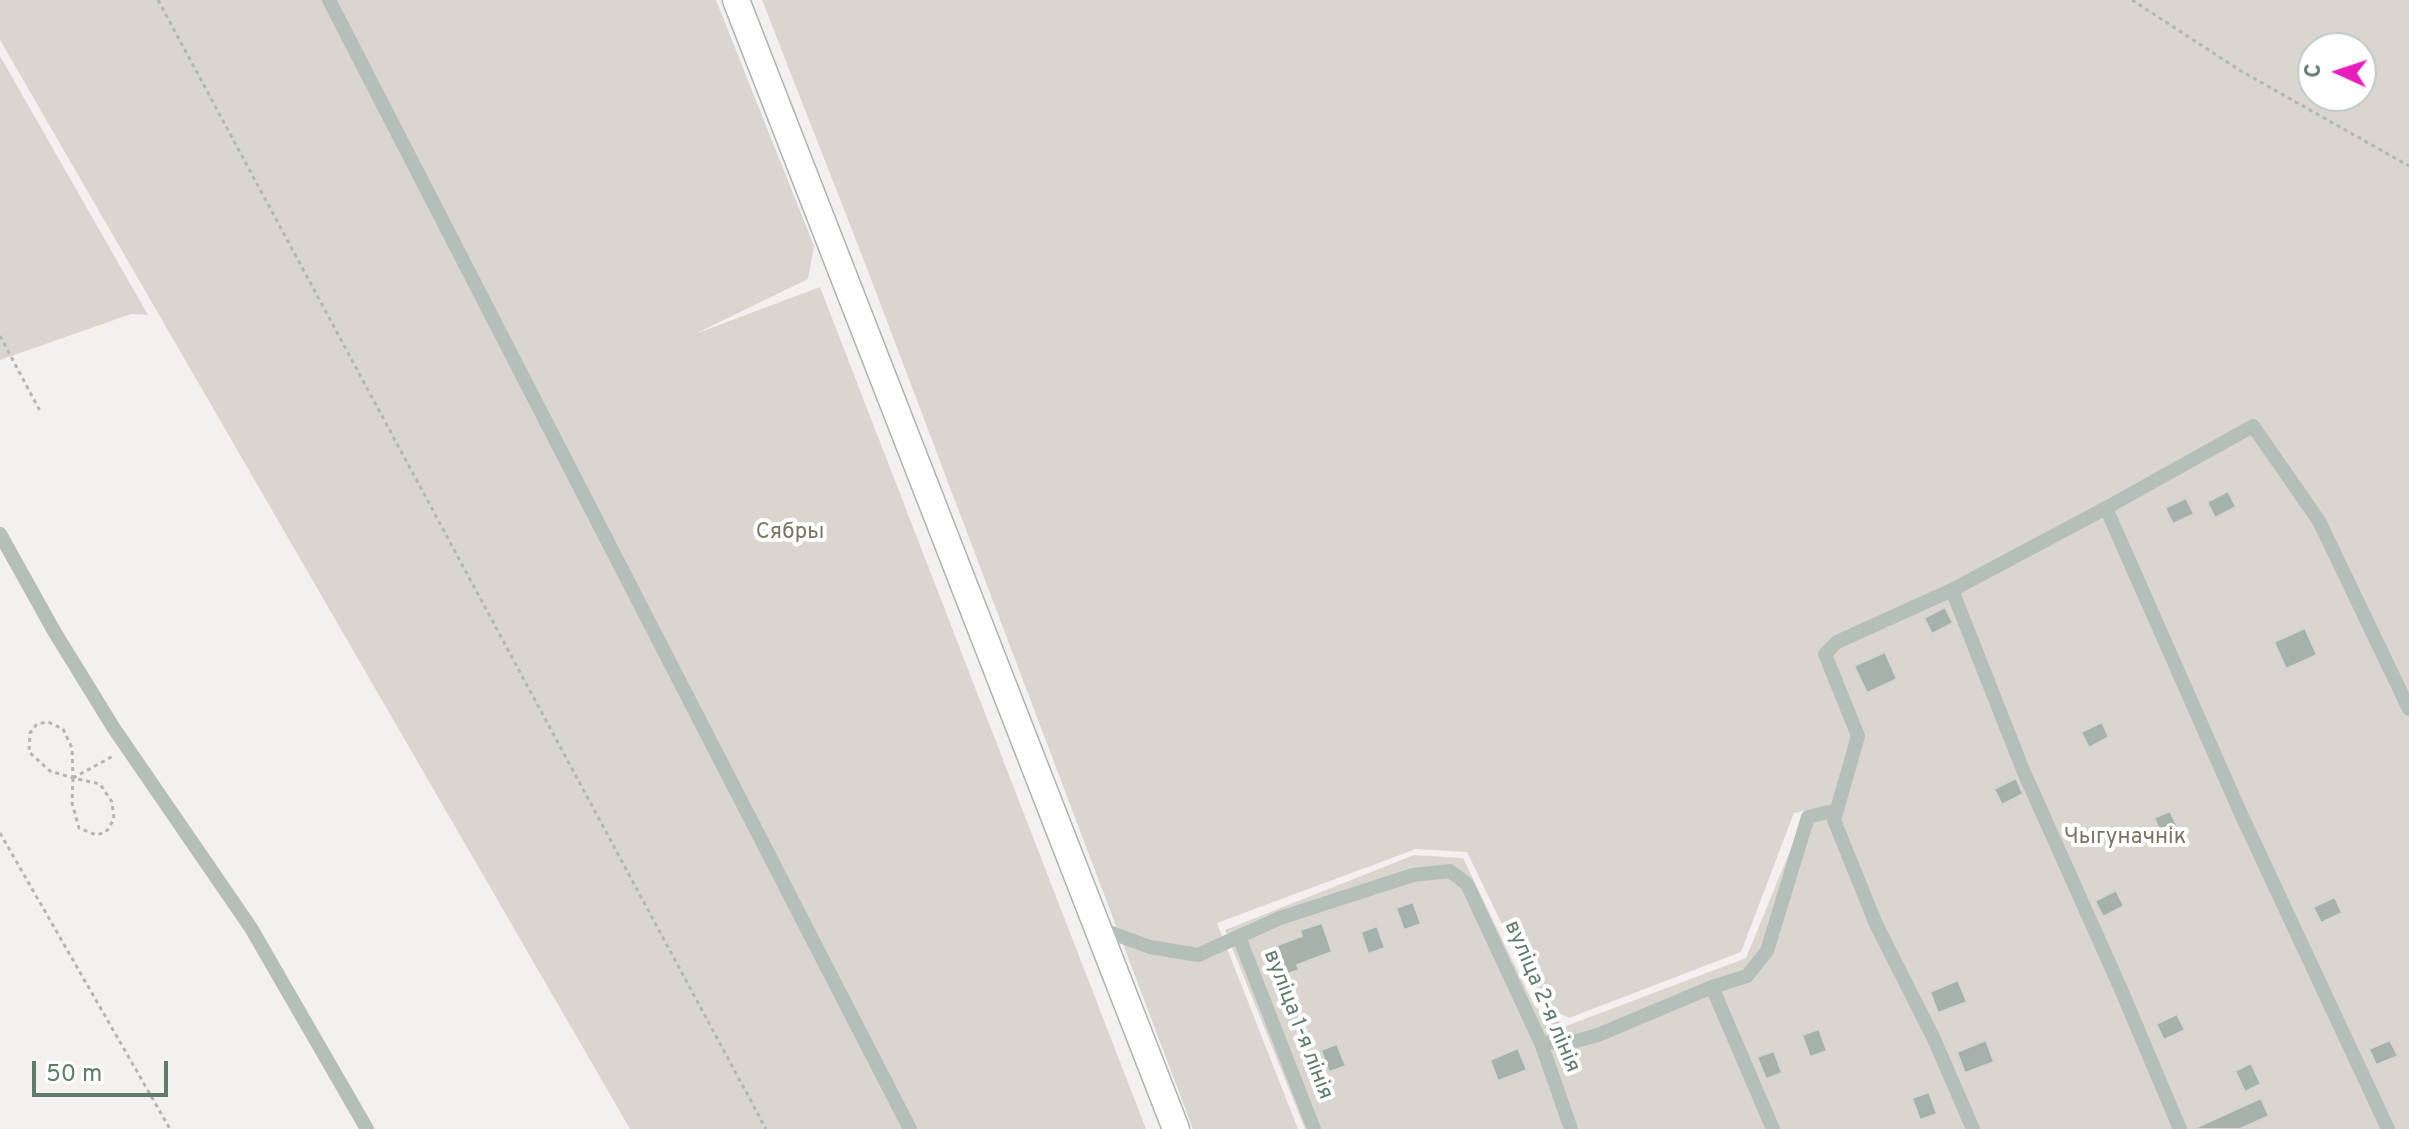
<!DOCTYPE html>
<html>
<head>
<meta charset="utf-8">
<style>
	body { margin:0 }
	#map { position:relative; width:2409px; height:1129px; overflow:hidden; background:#f5f0f0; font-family:Overpass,sans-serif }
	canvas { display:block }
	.north { position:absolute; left:2297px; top:32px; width:80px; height:80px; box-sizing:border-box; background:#fff; border:2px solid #bfcbc4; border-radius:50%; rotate:273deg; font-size:22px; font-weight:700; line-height:32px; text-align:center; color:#5f7c6b }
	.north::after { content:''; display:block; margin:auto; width:28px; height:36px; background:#e61fbb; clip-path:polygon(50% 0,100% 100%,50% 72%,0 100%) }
	.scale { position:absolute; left:32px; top:1061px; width:136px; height:36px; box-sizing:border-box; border:4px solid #5f7c6b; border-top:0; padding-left:10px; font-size:24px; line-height:28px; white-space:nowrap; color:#5f7c6b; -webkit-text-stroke:6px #fff; paint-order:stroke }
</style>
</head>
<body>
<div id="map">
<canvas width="2409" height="1129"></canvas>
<div class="north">С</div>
<div class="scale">50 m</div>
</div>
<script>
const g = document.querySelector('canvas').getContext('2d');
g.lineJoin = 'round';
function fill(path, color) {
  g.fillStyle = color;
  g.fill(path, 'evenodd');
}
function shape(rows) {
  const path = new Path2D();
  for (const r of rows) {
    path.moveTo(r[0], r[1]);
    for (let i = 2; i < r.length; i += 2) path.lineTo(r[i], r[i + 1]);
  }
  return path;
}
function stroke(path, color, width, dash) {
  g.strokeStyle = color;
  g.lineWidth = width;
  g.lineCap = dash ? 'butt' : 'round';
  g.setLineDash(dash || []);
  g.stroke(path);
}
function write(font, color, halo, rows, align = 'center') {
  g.font = font + ' Overpass,sans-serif';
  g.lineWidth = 8;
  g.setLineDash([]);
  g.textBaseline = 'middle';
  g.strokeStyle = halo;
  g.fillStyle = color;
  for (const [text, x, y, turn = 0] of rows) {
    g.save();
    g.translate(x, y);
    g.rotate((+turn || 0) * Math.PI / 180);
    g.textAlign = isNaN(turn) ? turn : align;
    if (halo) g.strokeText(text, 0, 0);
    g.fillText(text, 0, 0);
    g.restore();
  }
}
fill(shape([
	[0,0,716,0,814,246,808,279,695,334,820,287,1146,1129,630,1129,0,40],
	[762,0,2409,0,2409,1129,1305,1129,1225,930,1414,855,1463,858,1535,1007,1566,1026,1746,958,1801,824,1835,804,1794,813,1741,952,1569,1018,1541,1005,1467,852,1416,849,1217,923,1298,1129,1193,1129,863,258],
	[2313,48,2361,48,2361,96,2313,96],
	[0,56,148,315,131,314,0,360]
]), '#dad6cf');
const building = shape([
	[2228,491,2236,507,2215,518,2207,502,2228,491],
	[2186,498,2194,514,2173,524,2165,508,2186,498],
	[1945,607,1953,623,1932,634,1924,618,1945,607],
	[2305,628,2317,655,2286,669,2274,642,2305,628],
	[1885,652,1897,679,1867,693,1854,666,1885,652],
	[2102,722,2109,737,2089,748,2081,732,2102,722],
	[2016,778,2023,794,2002,805,1994,789,2016,778],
	[2170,811,2180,832,2164,840,2154,818,2170,811],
	[2116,890,2124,906,2103,917,2095,901,2116,890],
	[2335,897,2342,913,2321,923,2313,907,2335,897],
	[1413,902,1421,924,1404,930,1396,908,1413,902],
	[1322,923,1332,952,1297,965,1299,970,1277,978,1267,949,1302,936,1300,930,1322,923],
	[1377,926,1385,948,1368,954,1361,932,1377,926],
	[1958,980,1967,1002,1938,1013,1930,992,1958,980],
	[2177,1014,2185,1030,2164,1040,2156,1024,2177,1014],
	[1819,1029,1827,1051,1810,1057,1802,1035,1819,1029],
	[1986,1040,1994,1062,1965,1073,1957,1052,1986,1040],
	[2390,1040,2398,1056,2376,1065,2369,1049,2390,1040],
	[1337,1044,1346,1066,1329,1072,1321,1050,1337,1044],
	[1518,1048,1527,1070,1498,1081,1490,1060,1518,1048],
	[1774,1051,1782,1073,1766,1079,1757,1057,1774,1051],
	[2251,1063,2261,1084,2245,1092,2235,1071,2251,1063],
	[1929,1092,1937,1114,1920,1120,1912,1098,1929,1092],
	[2261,1098,2269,1116,2240,1129,2193,1129,2261,1098]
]);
fill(building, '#a4b2a9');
stroke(building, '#d6d3d3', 2);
const major = shape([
	[736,0,1176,1129]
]);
stroke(major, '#aab4ae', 29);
stroke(shape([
	[158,0,766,1129],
	[2132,0,2241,71,2409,166],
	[0,336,40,411],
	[73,778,72,803,79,828,96,835,106,832,114,819,112,802,100,784,73,778,50,771,29,752,30,733,37,724,48,722,63,729,72,748,73,778],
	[73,778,115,755],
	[0,833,170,1129]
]), '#b1b8b4', 3, [4, 4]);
stroke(shape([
	[329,0,910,1129],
	[2106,508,2253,426,2319,521,2409,709],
	[0,534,54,631,113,727,251,928,367,1129],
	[1952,590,1837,642,1825,654,1858,736,1834,820,1876,924,1934,1039,1973,1129],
	[1098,928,1150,947,1198,955,1280,918,1413,875,1450,871,1467,884,1541,1043,1571,1129],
	[1239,937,1314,1129],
	[1712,987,1773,1129],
	[1541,1043,1576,1041,1598,1035,1712,987,1747,976,1767,951,1808,817,1837,810],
	[2180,1129,2120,987,2023,770,1952,590,2106,508,2241,814,2388,1129]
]), '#b5bfb9', 14);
stroke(major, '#fff', 26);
write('22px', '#797462', '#fff', [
	["Сябры",790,534],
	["Чыгуначнік",2125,839]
]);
write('22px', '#5f7c6b', '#fff', [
	["вуліца 2-я лінія",1541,997,67],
	["вуліца 1-я лінія",1297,1025,69]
]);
</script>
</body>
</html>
